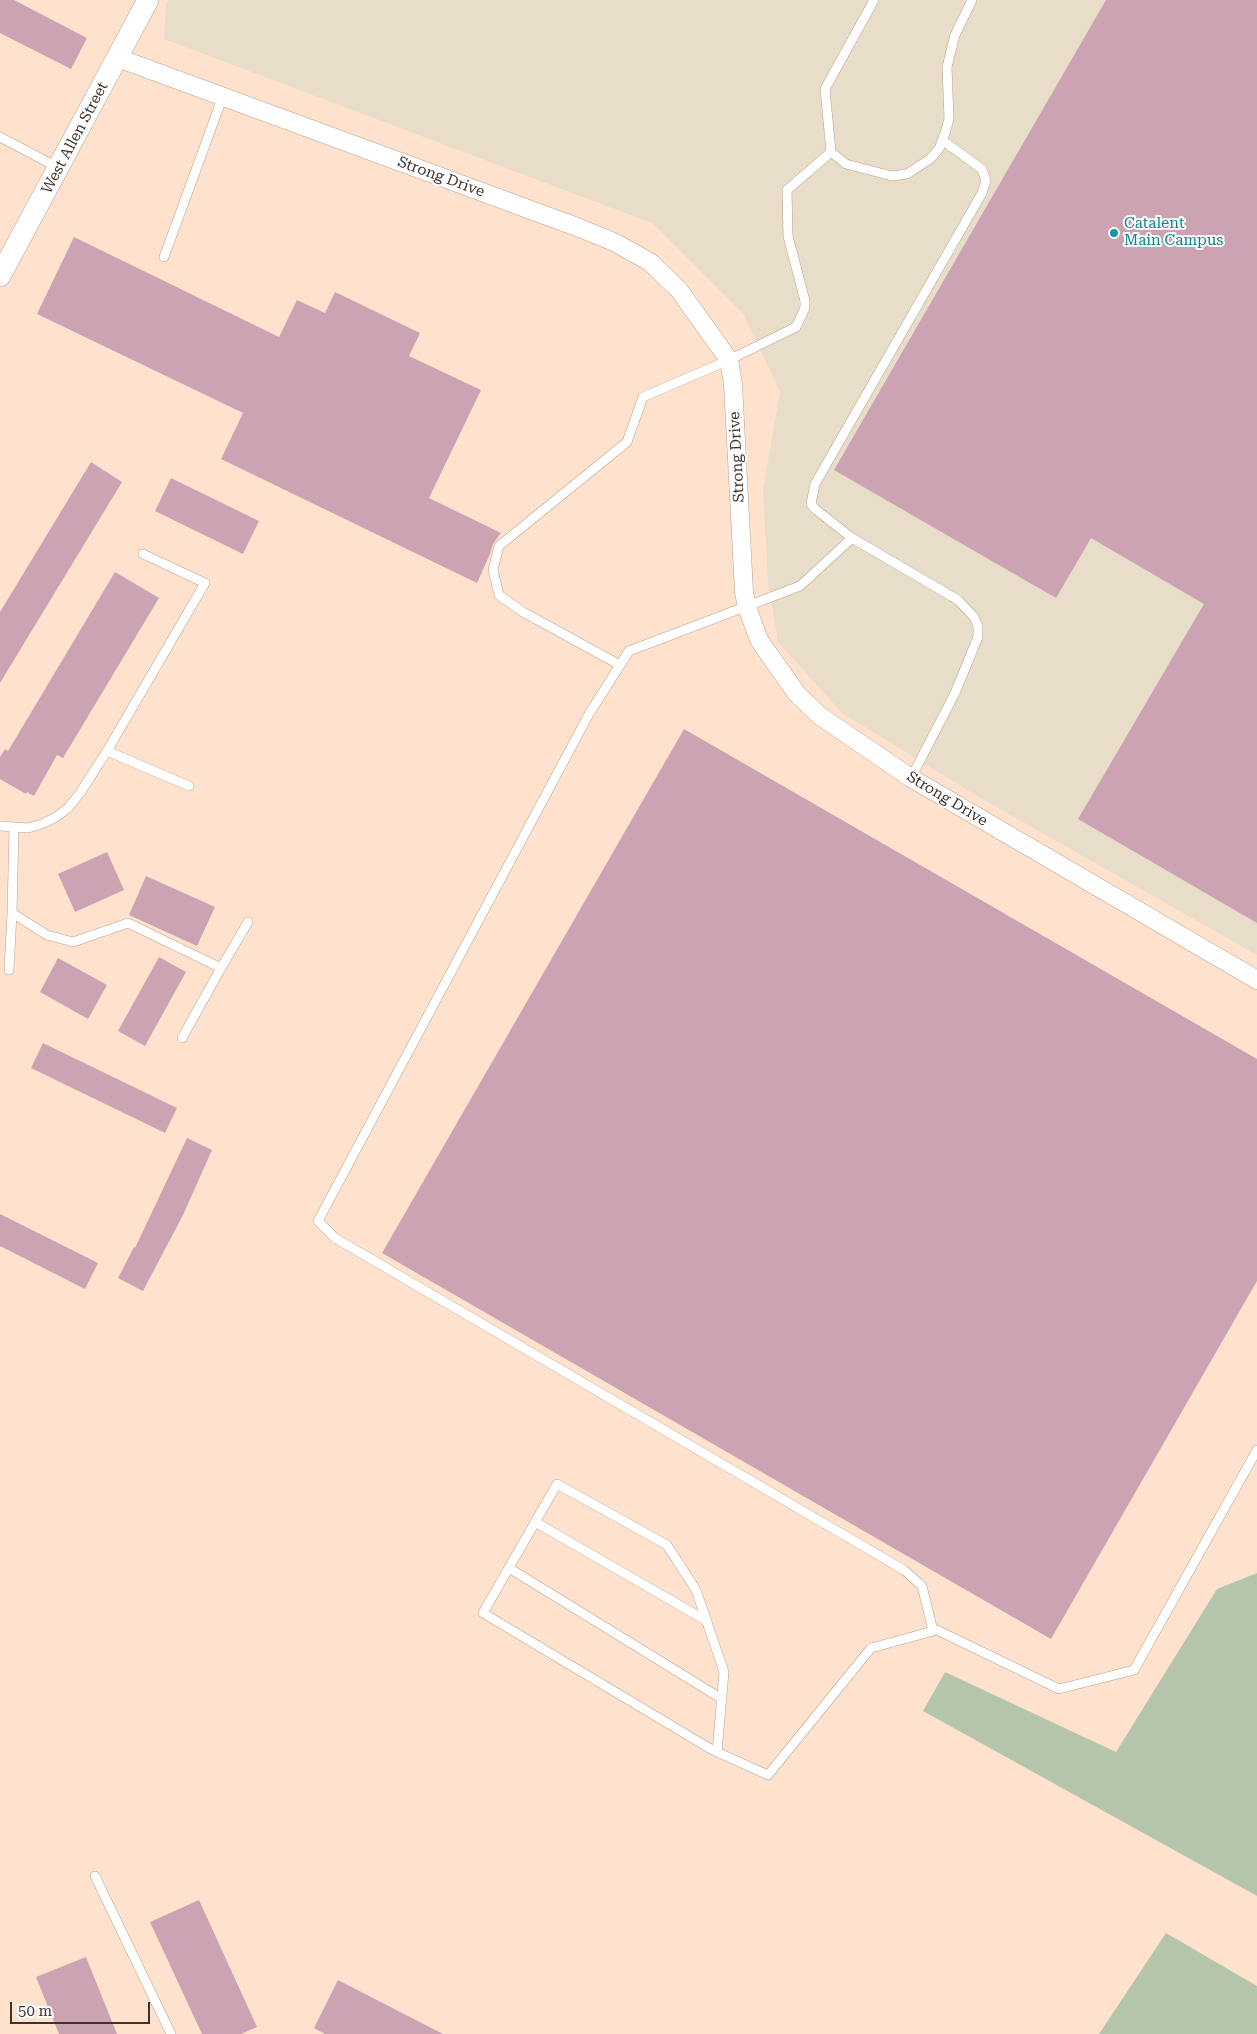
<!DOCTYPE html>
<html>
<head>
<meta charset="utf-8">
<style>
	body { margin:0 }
	#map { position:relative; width:1257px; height:2034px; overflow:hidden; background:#fee2cd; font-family:"Roboto Serif",serif }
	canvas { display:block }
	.scale { position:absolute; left:10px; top:2002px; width:140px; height:22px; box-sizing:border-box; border:2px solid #3d332b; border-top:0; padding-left:6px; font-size:15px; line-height:18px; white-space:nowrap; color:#3d332b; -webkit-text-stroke:4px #fff; paint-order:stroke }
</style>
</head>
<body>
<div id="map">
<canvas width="1257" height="2034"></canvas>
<div class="scale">50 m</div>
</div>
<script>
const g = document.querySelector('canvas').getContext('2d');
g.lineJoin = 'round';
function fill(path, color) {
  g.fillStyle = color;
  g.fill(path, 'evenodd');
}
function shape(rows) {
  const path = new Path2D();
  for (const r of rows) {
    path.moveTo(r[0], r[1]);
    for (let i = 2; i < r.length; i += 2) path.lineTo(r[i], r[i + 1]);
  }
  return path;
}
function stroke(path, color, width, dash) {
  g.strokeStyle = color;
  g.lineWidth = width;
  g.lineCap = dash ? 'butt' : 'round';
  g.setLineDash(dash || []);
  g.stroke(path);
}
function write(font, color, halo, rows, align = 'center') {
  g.font = font + ' "Roboto Serif",serif';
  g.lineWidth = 4;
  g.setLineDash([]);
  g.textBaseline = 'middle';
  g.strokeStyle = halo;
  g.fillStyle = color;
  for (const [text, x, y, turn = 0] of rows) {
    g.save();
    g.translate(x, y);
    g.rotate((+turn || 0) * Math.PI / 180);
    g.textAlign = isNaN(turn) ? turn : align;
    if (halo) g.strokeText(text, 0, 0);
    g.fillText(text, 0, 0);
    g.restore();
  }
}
fill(shape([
	[169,0,1257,0,1257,955,984,800,842,713,778,642,768,580,763,490,780,392,744,315,652,223,164,39,166,4]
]), '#e7ddc8');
fill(shape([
	[1257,1573,1257,1896,923,1711,945,1672,1116,1752,1217,1589],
	[1166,1933,1257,1986,1257,2034,1099,2034]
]), '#b4c5ac');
fill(shape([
	[0,0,14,0,87,38,71,69,0,33],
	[1106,0,1257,0,1257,923,1078,819,1204,604,1091,538,1056,598,834,470],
	[74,237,279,337,297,300,325,313,335,292,420,333,409,356,481,390,429,498,501,533,493,544,490,554,477,583,221,459,243,413,37,314],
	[91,462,122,482,0,683,0,612],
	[171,478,259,521,243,554,155,511],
	[115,572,159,598,63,758,57,755,34,796,27,792,26,794,0,779,0,757,5,749,8,751],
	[684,729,1257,1059,1257,1281,1051,1639,382,1253],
	[107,852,124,890,75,912,58,874],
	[146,876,215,907,197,946,129,915],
	[159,957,186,972,145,1046,118,1031],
	[58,958,107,985,88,1019,40,992],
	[43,1043,177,1108,165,1133,31,1068],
	[187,1138,212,1150,183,1215,143,1291,118,1278,134,1247,135,1248],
	[0,1214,98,1263,85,1289,0,1246],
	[199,1900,257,2027,241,2034,202,2034,150,1922],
	[86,1957,117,2034,59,2034,36,1977],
	[338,1980,443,2034,325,2034,314,2028]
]), '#cca3b2');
const service = shape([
	[0,137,57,167],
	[831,152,846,164,892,176,907,174,930,159,939,149,945,133,949,119,947,67,955,35,972,0],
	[164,257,223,96],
	[852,538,815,509,811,504,815,484,982,193,986,181,982,169,942,140],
	[620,665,523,612,499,595,493,570,499,546,627,442,643,397,729,360,796,327,805,308,805,301,788,236,787,190,831,152,825,89,874,0],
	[107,751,189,786],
	[911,778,955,693,978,637,978,626,974,617,958,600,852,538,800,586,629,651,589,714,318,1221,335,1238,904,1570,922,1586,933,1631],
	[0,826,28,828,42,824,56,817,68,808,80,793,107,751,205,583,143,554],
	[14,828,12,913,47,935,73,942,128,923,221,968,248,922],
	[9,970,12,913],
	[182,1038,221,968],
	[535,1522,707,1621],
	[509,1568,722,1699],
	[717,1752,724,1672,696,1590,667,1545,557,1484,483,1613,709,1748,717,1752,768,1775,871,1648,937,1630,1059,1689,1134,1670,1257,1450],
	[95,1876,171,2034]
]);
const minor = shape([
	[118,58,577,227,614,242,650,262,679,290,729,360,733,384,744,592,747,607,759,640,797,694,820,716,911,778,1257,980]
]);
const tertiary = shape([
	[0,276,148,0]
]);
stroke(service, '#b89f8b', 10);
stroke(minor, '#b89f8b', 19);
stroke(tertiary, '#b89f8b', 22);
stroke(service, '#fff', 9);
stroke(minor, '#fff', 18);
stroke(tertiary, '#fff', 21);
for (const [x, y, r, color] of [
	[1114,233,5,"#0f9aa8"]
]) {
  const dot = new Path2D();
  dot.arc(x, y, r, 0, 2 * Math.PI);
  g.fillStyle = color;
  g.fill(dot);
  stroke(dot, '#fff', 2);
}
write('15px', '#3d332b', '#fff', [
	["West Allen Street",75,138,-62],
	["Strong Drive",441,177,20],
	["Strong Drive",737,457,-93],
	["Strong Drive",947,799,31]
]);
write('15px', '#0d838f', '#fff', [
	["Catalent",1124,224],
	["Main Campus",1124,241]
], 'left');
</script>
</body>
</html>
